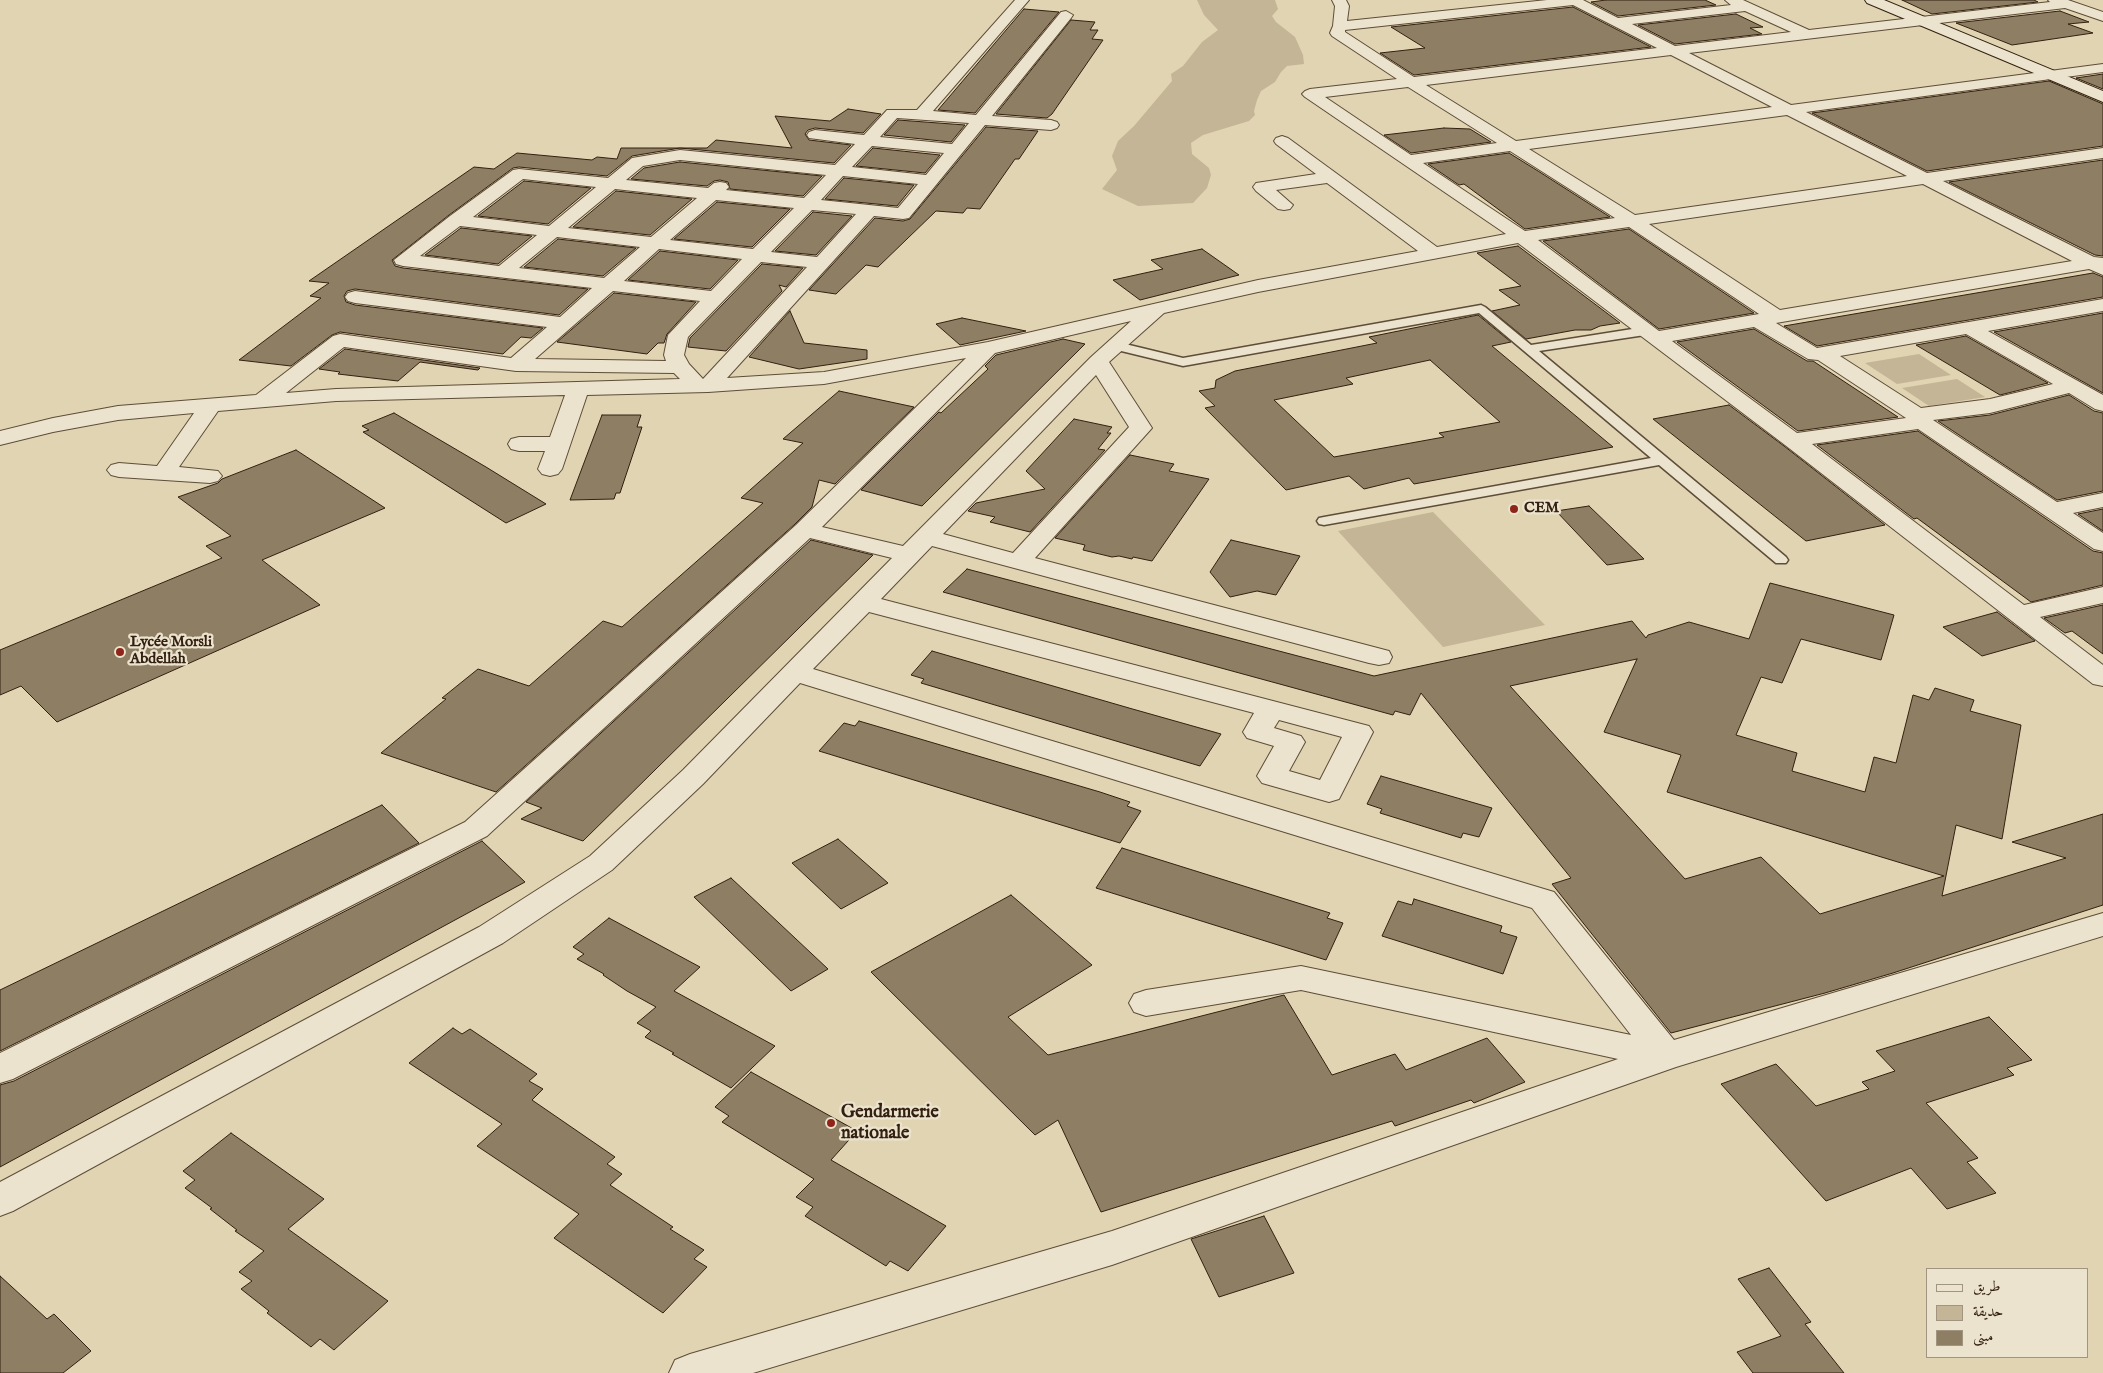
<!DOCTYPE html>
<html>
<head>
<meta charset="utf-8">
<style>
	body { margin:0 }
	#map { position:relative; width:2103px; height:1373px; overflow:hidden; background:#e0d4b2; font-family:"IM FELL English",Amiri,serif }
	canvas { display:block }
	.legend { position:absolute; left:1926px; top:1268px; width:162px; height:90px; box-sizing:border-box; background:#ebe3cd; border:1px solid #a19581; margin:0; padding:6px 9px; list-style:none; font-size:15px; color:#332010 }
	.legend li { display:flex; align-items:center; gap:10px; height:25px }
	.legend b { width:25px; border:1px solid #a19581 }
</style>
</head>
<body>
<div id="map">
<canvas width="2103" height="1373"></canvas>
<ul class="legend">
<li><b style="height:6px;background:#ebe3cd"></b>طريق</li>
<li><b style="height:14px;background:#c3b596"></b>حديقة</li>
<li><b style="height:14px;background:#8d7e64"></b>مبنى</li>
</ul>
</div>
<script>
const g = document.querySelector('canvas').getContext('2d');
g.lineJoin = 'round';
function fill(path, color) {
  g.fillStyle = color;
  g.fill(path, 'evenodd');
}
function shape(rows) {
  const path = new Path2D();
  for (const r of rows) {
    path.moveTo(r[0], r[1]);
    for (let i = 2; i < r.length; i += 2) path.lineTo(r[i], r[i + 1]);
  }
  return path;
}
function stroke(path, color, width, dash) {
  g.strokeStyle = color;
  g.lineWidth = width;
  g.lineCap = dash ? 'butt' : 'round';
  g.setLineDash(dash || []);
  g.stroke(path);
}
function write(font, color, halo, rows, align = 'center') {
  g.font = font + ' "IM FELL English",serif';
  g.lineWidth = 4.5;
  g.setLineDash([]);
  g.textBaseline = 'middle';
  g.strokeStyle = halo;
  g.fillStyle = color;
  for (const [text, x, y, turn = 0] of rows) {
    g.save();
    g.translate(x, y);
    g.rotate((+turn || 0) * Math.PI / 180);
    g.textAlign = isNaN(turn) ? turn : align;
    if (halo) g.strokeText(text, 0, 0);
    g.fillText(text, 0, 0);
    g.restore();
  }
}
fill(shape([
	[1197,0,1275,0,1278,9,1272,16,1276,22,1295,37,1303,55,1304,64,1287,66,1281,72,1275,82,1261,91,1257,100,1254,111,1255,115,1249,121,1203,135,1191,143,1192,154,1209,168,1211,175,1207,188,1193,203,1138,206,1102,189,1117,170,1112,156,1118,141,1134,126,1172,81,1171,74,1183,66,1202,42,1218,30,1204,15],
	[1919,354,1951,375,1897,384,1865,363],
	[1957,379,1985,397,1929,406,1902,388],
	[1433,512,1545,625,1443,647,1338,531]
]), '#c3b596');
const building = shape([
	[1606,0,1705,0,1716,5,1618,16,1591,2,1606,0],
	[1902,0,2034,0,2038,2,1932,14,1902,0],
	[1573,7,1651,47,1414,75,1380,53,1425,48,1391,27,1573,7],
	[1024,9,1059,12,975,113,938,110,1024,9],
	[2060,11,2089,22,2068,24,2093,33,2012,45,1956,23,2060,11],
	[1736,14,1763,27,1750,28,1762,34,1675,44,1638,25,1736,14],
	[1071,20,1095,22,1090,30,1098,30,1092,39,1103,40,1052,114,1047,118,996,114,1071,20],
	[2103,74,2103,89,2076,78,2103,74],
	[2049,81,2103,104,2103,146,1927,171,1812,113,2049,81],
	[848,109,881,114,863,133,815,128,808,130,805,134,809,140,851,145,834,163,680,148,632,156,607,176,519,167,513,168,449,215,392,260,395,266,403,268,588,289,559,315,355,289,347,291,344,296,346,302,355,305,543,328,531,338,521,337,503,354,340,332,332,335,291,366,239,360,321,298,310,296,329,283,309,281,474,167,494,169,517,153,592,160,597,157,617,159,621,148,707,148,716,140,792,148,775,116,830,121,848,109],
	[898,120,965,125,951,142,884,135,898,120],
	[986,127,1038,131,1019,159,1015,159,980,209,967,208,963,213,936,211,878,267,866,265,836,294,809,290,875,218,903,221,910,219,986,127],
	[1444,128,1470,129,1491,142,1411,153,1384,135,1444,128],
	[873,148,940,155,925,173,856,166,873,148],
	[1509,153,1538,171,1610,217,1525,229,1464,184,1459,185,1428,164,1509,153],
	[2103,160,2103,256,2095,255,1949,182,2103,160],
	[680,162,822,176,803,196,730,189,728,182,720,180,714,181,707,186,631,179,644,168,680,162],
	[844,178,914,185,897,206,825,199,844,178],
	[524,181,591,188,548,224,478,216,524,181],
	[616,191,692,199,650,235,573,227,616,191],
	[717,202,790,209,752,247,674,239,717,202],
	[813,212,852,216,816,255,775,251,813,212],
	[461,228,532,236,498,264,425,255,461,228],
	[1629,229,1754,313,1659,329,1543,241,1629,229],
	[558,239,636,248,603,276,524,267,558,239],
	[1518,246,1620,323,1600,326,1591,330,1575,330,1526,339,1492,311,1520,305,1499,290,1521,286,1477,253,1518,246],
	[1202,249,1239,275,1140,300,1113,280,1163,269,1151,260,1202,249],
	[660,251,738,260,710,289,628,280,660,251],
	[762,264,803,268,786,287,779,285,782,291,726,351,688,347,690,338,762,264],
	[2093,273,2103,277,2103,297,1817,346,1784,326,2093,273],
	[614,293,696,302,667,334,664,343,658,343,647,354,557,342,614,293],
	[790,311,804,343,867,350,867,359,799,369,749,357,790,311],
	[2103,313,2103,393,1994,332,2103,313],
	[1478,315,1511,342,1492,346,1613,447,1414,484,1409,478,1364,489,1349,476,1286,490,1205,408,1215,406,1199,391,1215,388,1216,380,1235,371,1377,343,1369,337,1478,315],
	[1430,360,1500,422,1439,433,1444,437,1334,457,1274,400,1353,384,1346,378,1430,360],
	[962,318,1026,331,960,345,936,324,962,318],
	[1754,329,1807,361,1813,361,1898,417,1798,431,1677,342,1754,329],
	[1966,336,2048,383,2000,395,1916,345,1966,336],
	[1063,339,1085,344,922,506,861,490,939,412,941,413,988,369,985,366,996,355,1063,339],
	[345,349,480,368,478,370,420,362,398,381,338,374,340,372,319,369,345,349],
	[839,391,914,407,835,484,819,480,812,507,795,524,496,792,381,753,446,699,442,698,478,669,529,686,603,621,622,627,763,503,741,498,803,443,783,439,839,391],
	[2069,395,2094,411,2103,413,2103,491,2057,500,1938,421,1990,415,2069,395],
	[1729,405,1784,446,1885,525,1806,541,1653,419,1729,405],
	[394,413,486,467,546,504,506,523,363,432,369,430,362,426,394,413],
	[602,415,641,415,637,427,642,427,620,493,616,493,614,499,570,500,602,415],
	[1074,419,1112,427,1107,433,1111,433,1098,449,1105,450,1030,532,990,522,995,517,968,511,976,503,1045,489,1026,471,1074,419],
	[1918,431,2093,551,2103,553,2103,585,2031,602,1917,518,1914,519,1817,445,1918,431],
	[296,450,385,508,262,560,320,605,57,722,21,686,0,695,0,650,222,558,206,546,231,536,178,497,218,483,222,479,296,450],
	[1130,455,1174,464,1169,471,1209,479,1152,561,1133,557,1132,559,1119,556,1112,557,1083,550,1085,545,1055,538,1130,455],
	[1589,506,1644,559,1607,565,1556,511,1589,506],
	[2103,509,2103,531,2078,514,2103,509],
	[811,540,873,555,583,841,521,819,542,808,526,802,811,540],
	[1231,540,1300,556,1276,595,1257,591,1230,597,1210,572,1231,540],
	[967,569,1374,676,1632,621,1646,638,1648,635,1689,622,1749,639,1770,583,1894,615,1881,660,1801,639,1782,683,1761,677,1736,735,1797,753,1792,771,1865,792,1874,757,1896,763,1913,695,1929,700,1935,688,1974,700,1970,711,2021,725,2002,839,1956,825,1942,896,2066,858,2012,842,2103,814,2103,905,1893,973,1825,993,1671,1033,1552,884,1571,878,1421,693,1410,715,1395,711,1393,715,943,592,967,569],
	[1637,659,1604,732,1681,755,1667,792,1944,876,1820,914,1761,857,1685,879,1510,686,1637,659],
	[2103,605,2103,654,2072,631,2065,633,2044,618,2103,605],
	[1997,612,2035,641,1982,656,1943,627,1997,612],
	[932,651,1129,708,1221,734,1200,766,921,683,924,679,911,675,932,651],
	[859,721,1100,792,1130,802,1127,806,1141,811,1120,843,819,751,844,723,855,726,859,721],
	[1381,776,1492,808,1479,837,1463,833,1461,838,1380,813,1382,809,1367,804,1381,776],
	[382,805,419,843,0,1051,0,990,382,805],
	[838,839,888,883,841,909,792,863,838,839],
	[482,841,525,882,0,1167,0,1085,14,1081,482,841],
	[1122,848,1330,913,1327,918,1343,923,1326,960,1096,888,1122,848],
	[731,878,828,969,791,991,694,897,731,878],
	[1011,895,1092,965,1008,1017,1048,1055,1284,995,1332,1075,1395,1054,1406,1070,1487,1038,1525,1082,1474,1103,1471,1100,1395,1126,1392,1121,1101,1212,1058,1120,1035,1135,871,972,1011,895],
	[1414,899,1502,926,1500,932,1517,937,1503,974,1382,936,1398,901,1412,905,1414,899],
	[609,918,700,967,674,991,775,1046,731,1088,672,1054,674,1053,645,1037,651,1031,637,1023,656,1007,627,991,603,975,604,974,577,959,584,954,573,947,609,918],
	[1989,1017,2032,1060,2007,1068,2014,1075,1926,1103,1978,1158,1967,1162,1996,1193,1947,1209,1911,1168,1826,1201,1721,1084,1776,1064,1816,1106,1869,1089,1862,1082,1895,1071,1876,1051,1989,1017],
	[453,1028,462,1034,470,1029,537,1074,529,1081,543,1089,532,1100,615,1157,607,1164,622,1174,610,1185,673,1227,670,1229,704,1250,694,1259,707,1267,663,1313,554,1238,579,1214,477,1146,502,1124,409,1063,453,1028],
	[751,1072,857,1131,831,1160,946,1226,908,1271,890,1261,886,1266,805,1216,813,1207,796,1197,814,1179,722,1122,729,1116,715,1107,751,1072],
	[231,1133,324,1199,288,1229,388,1301,334,1350,320,1339,311,1347,267,1313,269,1311,241,1289,252,1281,239,1272,264,1251,235,1231,237,1230,210,1209,212,1208,185,1188,195,1180,183,1171,231,1133],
	[1264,1216,1294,1273,1219,1297,1191,1239,1264,1216],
	[1769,1268,1811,1322,1805,1324,1844,1373,1753,1373,1737,1352,1781,1336,1738,1279,1769,1268],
	[0,1276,47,1319,54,1314,91,1351,63,1373,0,1373,0,1276]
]);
fill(building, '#8d7e64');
stroke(building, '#332010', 1);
const service = shape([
	[1481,305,1485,307,1531,345,1645,327,1649,328,1651,331,1645,335,1539,351,1786,557,1788,560,1786,563,1776,563,1659,465,1324,525,1319,524,1317,521,1319,518,1324,517,1651,458,1479,313,1183,366,1113,349,1111,346,1117,342,1183,358,1481,305]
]);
const minor = shape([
	[1015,0,1029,0,933,111,976,115,1061,12,1066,11,1073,15,1071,18,992,116,1051,120,1057,122,1059,125,1057,128,1051,130,985,125,909,218,903,219,874,216,727,378,824,372,988,342,1258,280,1418,251,1327,183,1276,190,1293,205,1290,209,1284,210,1278,209,1256,191,1253,187,1256,183,1316,174,1276,144,1274,141,1276,138,1282,136,1288,138,1437,247,1506,234,1305,97,1302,94,1305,91,1310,89,1397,79,1332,36,1330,33,1333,26,1335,6,1332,0,1346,0,1349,6,1347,21,1547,0,1583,0,1618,18,1731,5,1725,0,1743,0,1809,30,2050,2,2048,0,2068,0,2103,12,2103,21,2065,8,1689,53,1791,105,2103,64,2103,72,1806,112,1927,173,2103,148,2103,158,1943,181,2094,257,2103,258,2103,275,2089,269,1776,323,1817,348,2103,299,2103,311,1988,331,2103,395,2103,411,2095,409,2069,393,1990,413,1933,420,2057,502,2103,493,2103,507,2073,513,2103,533,2103,551,2094,549,1918,429,1812,444,2024,605,2103,587,2103,603,2040,617,2103,665,2103,686,2093,684,1785,445,1518,243,1258,292,1164,313,1109,362,1152,428,1035,558,1389,651,1392,657,1389,663,1379,665,1369,663,932,546,881,599,1369,726,1373,732,1339,799,1329,802,1262,783,1257,776,1274,746,1247,738,1243,732,1254,713,869,612,813,669,1554,892,1674,1040,2103,913,2103,936,1676,1067,1112,1265,753,1373,669,1373,675,1360,690,1354,1112,1231,1618,1059,1301,990,1146,1016,1134,1012,1129,1003,1134,994,1146,990,1301,966,1631,1035,1532,908,800,683,703,784,612,870,503,943,13,1211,0,1216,0,1182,479,927,590,856,683,770,892,558,810,538,487,836,13,1079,0,1083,0,1053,465,822,796,525,966,358,824,384,708,392,587,395,562,469,558,474,550,476,542,474,538,469,545,451,519,451,511,449,508,444,511,439,519,437,550,437,565,395,336,401,218,411,179,467,218,471,222,476,218,481,210,483,119,477,111,475,107,470,111,465,119,463,157,466,194,413,118,420,53,432,0,445,0,431,53,418,118,406,256,395,333,336,340,334,511,358,547,327,355,303,348,301,345,297,348,293,355,291,560,317,592,288,403,266,396,264,394,260,450,216,513,170,519,169,608,178,632,158,680,150,835,165,855,144,809,138,807,135,809,132,815,130,864,135,887,110,917,110,1015,0],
	[1573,5,1657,48,1414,77,1345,32,1345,30,1573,5],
	[1745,11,1791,32,1675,46,1632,24,1745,11],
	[1671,55,1772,107,1516,141,1426,85,1671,55],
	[1408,87,1497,143,1411,155,1325,97,1408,87],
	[1787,115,1907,176,1635,215,1529,149,1787,115],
	[897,118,969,123,952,144,880,137,897,118],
	[872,146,944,153,926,175,852,167,872,146],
	[1510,151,1615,218,1525,231,1423,163,1510,151],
	[680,160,826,175,804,198,726,190,729,187,726,183,720,182,714,183,708,188,626,180,643,166,680,160],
	[843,176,918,184,898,208,821,200,843,176],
	[523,179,596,187,549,226,473,217,523,179],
	[1923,184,2072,261,1780,310,1649,224,1923,184],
	[615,189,697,198,651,237,568,228,615,189],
	[716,200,794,208,753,249,670,240,716,200],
	[812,210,856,214,817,257,771,252,812,210],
	[460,226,537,235,499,266,420,256,460,226],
	[1629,227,1759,314,1659,331,1538,240,1629,227],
	[557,237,640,247,604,278,519,268,557,237],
	[659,249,742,259,711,291,624,281,659,249],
	[761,262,807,267,703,379,689,364,684,355,688,337,761,262],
	[613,291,700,301,668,335,664,355,666,361,535,359,613,291],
	[1131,321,1091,357,903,546,822,527,995,353,1131,321],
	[1754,327,1808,359,1818,360,1906,418,1797,433,1672,341,1754,327],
	[1966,334,2053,384,1990,399,1921,408,1840,356,1966,334],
	[344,347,516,371,674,373,680,379,336,389,286,393,344,347],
	[1096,375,1129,427,1013,553,943,534,1096,375],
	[1279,720,1342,737,1320,780,1289,771,1305,742,1301,736,1274,728,1279,720]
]);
const secondary = shape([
	[1865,0,1884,0,2103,91,2103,102,1867,3,1865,0]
]);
stroke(service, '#5e4d38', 3);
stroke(minor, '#5e4d38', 2);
stroke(secondary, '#332010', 2);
fill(service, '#ebe3cd');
fill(minor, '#ebe3cd');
fill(secondary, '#ebe3cd');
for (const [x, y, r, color] of [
	[1514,509,5,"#8f2418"],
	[120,652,5,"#8f2418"],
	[831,1123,5,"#8f2418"]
]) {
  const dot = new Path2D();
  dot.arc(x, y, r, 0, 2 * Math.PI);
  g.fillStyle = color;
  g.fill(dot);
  stroke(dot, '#ebe3cd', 2);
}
write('bold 15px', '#332010', '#ebe3cd', [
	["CEM",1524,509],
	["Lycée Morsli",130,643],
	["Abdellah",130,660]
], 'left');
write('bold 18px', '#332010', '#ebe3cd', [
	["Gendarmerie",841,1113],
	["nationale",841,1134]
], 'left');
</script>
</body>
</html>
